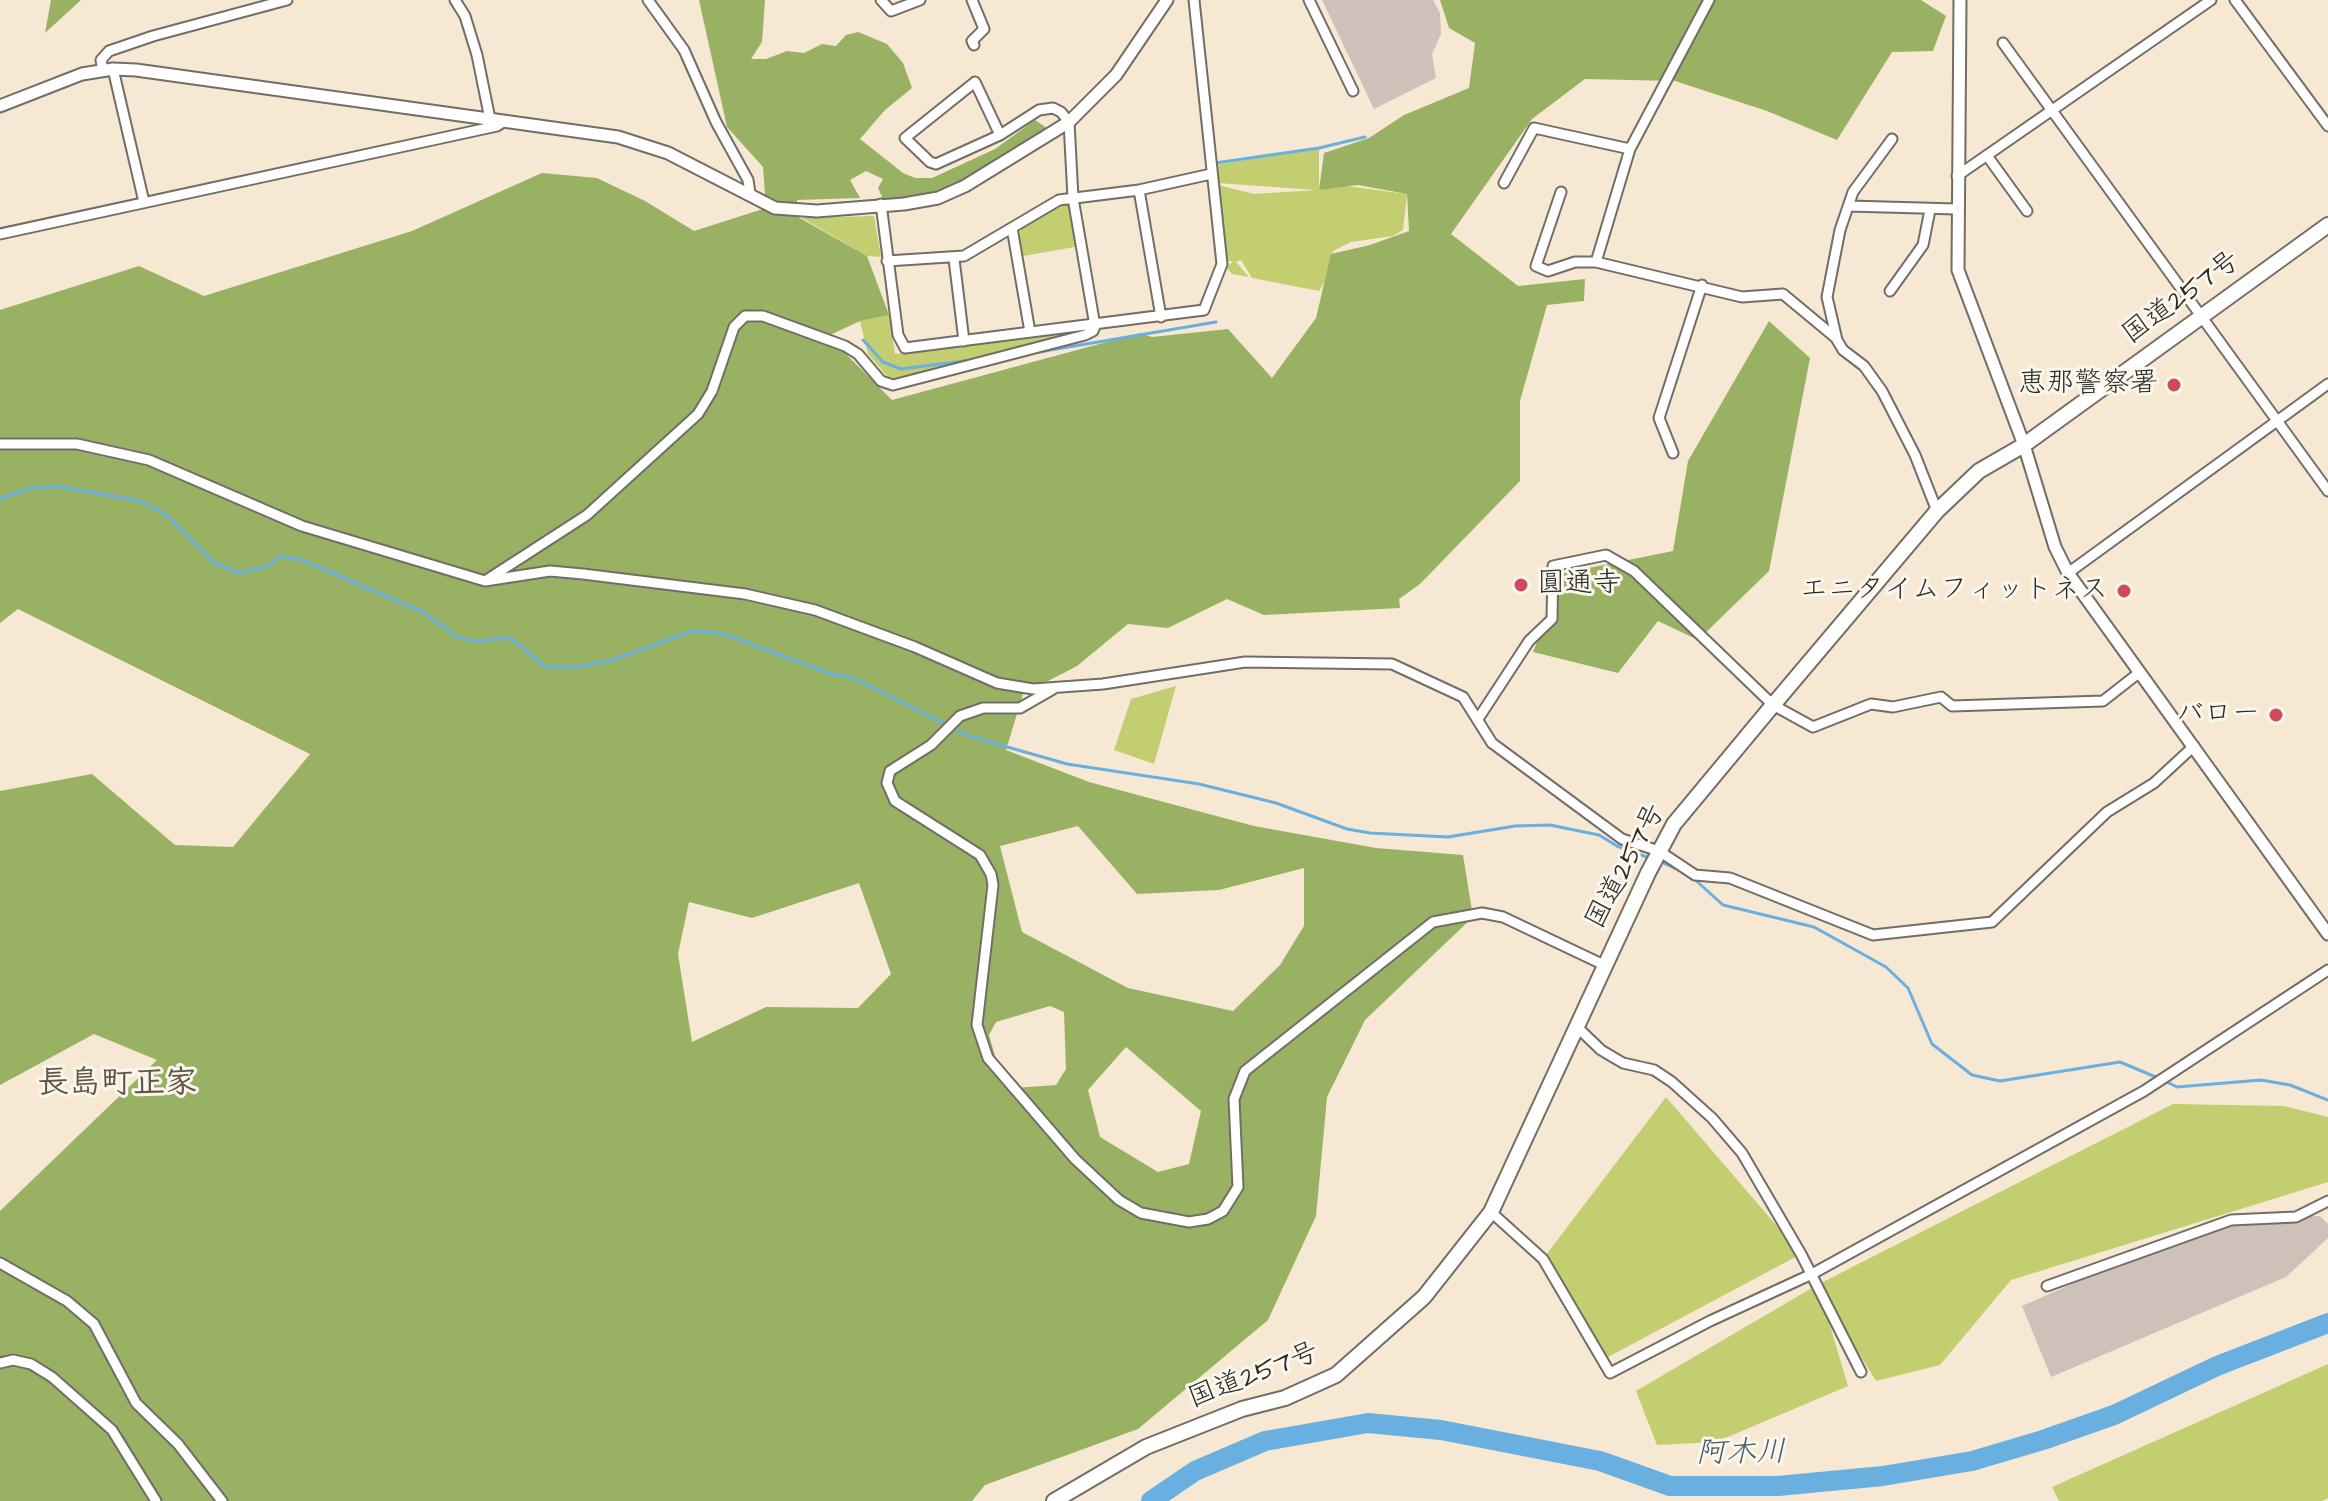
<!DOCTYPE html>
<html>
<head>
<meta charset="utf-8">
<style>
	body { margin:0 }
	canvas { display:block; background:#f7e8d3 }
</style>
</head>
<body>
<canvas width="2328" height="1501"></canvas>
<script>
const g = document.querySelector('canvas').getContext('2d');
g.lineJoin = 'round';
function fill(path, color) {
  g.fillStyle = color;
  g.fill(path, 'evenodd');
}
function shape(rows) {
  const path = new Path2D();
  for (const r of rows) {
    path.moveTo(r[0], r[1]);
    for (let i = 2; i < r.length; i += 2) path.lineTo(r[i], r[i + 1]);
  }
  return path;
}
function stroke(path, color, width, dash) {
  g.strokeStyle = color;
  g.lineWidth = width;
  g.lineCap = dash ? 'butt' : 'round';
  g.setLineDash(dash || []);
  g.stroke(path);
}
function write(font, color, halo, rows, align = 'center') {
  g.font = font + ' "Architects Daughter","Klee One",sans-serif';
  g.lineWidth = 6;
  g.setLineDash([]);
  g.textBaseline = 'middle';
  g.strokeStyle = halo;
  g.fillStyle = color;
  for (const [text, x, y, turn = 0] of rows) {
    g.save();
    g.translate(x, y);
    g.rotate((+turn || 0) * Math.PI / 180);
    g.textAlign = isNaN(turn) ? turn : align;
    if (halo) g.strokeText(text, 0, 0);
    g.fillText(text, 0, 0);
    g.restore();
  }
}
fill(shape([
	[1322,0,1433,0,1440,13,1441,34,1432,54,1436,78,1374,109],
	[2320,1216,2328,1224,2328,1238,2286,1277,2051,1377,2022,1306,2153,1248,2231,1220]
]), '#cec1ba');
fill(shape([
	[1319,148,1319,190,1338,185,1407,194,1403,230,1393,236,1351,242,1333,251,1329,274,1319,291,1252,278,1241,260,1236,262,1249,277,1232,274,1226,267,1233,262,1227,260,1218,185,1254,194,1316,190,1218,183,1215,165],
	[1065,202,1073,208,1080,246,1023,256,1019,236,1021,228],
	[874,216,881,257,867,256,802,218],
	[889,315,895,354,1068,334,898,380,887,376,868,354,860,321],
	[1176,686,1154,764,1114,750,1131,699],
	[1666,1097,1801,1254,1608,1357,1543,1259],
	[2173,1104,2284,1106,2328,1117,2328,1182,2011,1280,1940,1365,1876,1381,1819,1289,1848,1386,1716,1442,1657,1445,1636,1391,1817,1285],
	[2328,1364,2328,1498,2322,1501,2059,1501,2052,1487]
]), '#c2ce6f');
fill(shape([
	[51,0,81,0,45,33],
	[699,0,765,0,762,42,751,59,766,59,787,51,804,53,822,44,836,46,846,35,858,32,887,44,903,63,912,88,885,110,860,139,903,173,915,178,932,178,995,149,1035,120,1048,129,942,193,884,201,878,188,883,179,866,171,850,180,860,198,797,200,798,217,867,256,889,315,860,321,828,336,892,400,1140,333,1152,337,1228,329,1272,378,1316,318,1331,254,1370,245,1409,231,1407,194,1358,185,1319,190,1324,153,1369,138,1404,115,1469,88,1475,43,1449,28,1440,0,1921,0,1946,16,1933,51,1892,52,1837,140,1767,111,1675,81,1585,79,1532,119,1451,234,1518,286,1585,279,1584,301,1547,305,1520,401,1520,481,1420,584,1399,599,1400,608,1264,615,1227,599,1168,628,1128,624,1077,666,1023,694,1006,750,1089,782,1254,826,1376,848,1463,855,1473,917,1365,1020,1327,1097,1316,1216,1268,1320,1138,1429,985,1485,972,1501,0,1501,0,1211,157,1060,94,1034,0,1085,0,791,92,774,175,845,233,847,310,754,18,609,0,623,0,310,139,266,204,296,412,231,542,173,597,178,645,201,694,231,766,208,763,167,727,127],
	[1078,826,1137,894,1219,890,1304,868,1304,926,1280,965,1233,1011,1128,988,1022,932,1000,846],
	[859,883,891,974,858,1008,766,1007,692,1042,678,954,689,902,752,918],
	[1050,1006,1064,1012,1066,1069,1056,1085,1014,1088,1001,1077,989,1035,996,1022],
	[1126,1047,1201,1111,1189,1164,1158,1172,1100,1137,1088,1090],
	[1769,321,1810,358,1769,571,1698,640,1658,621,1618,673,1533,652,1564,573,1673,551,1688,461]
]), '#99b162');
stroke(shape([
	[1215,163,1319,148,1365,137],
	[863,340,883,362,901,369,972,360],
	[1039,352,1216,322],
	[0,499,27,489,56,486,140,501,165,514,213,562,239,573,265,567,281,556,302,560,423,612,458,638,476,641,511,638,545,667,577,667,612,660,693,631,709,632,730,636,831,674,852,677,969,736,1067,764,1199,784,1276,803,1347,829,1370,833,1448,837,1515,826,1550,825,1599,835,1617,846,1652,859],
	[1659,861,1685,873],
	[1692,877,1723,905,1814,927,1886,967,1908,988,1932,1044,1972,1075,2000,1081,2120,1062,2158,1078],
	[2165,1081,2177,1087,2261,1080,2290,1085,2328,1100]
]), '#69afdf', 3);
stroke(shape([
	[1151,1501,1195,1471,1265,1441,1368,1423,1441,1430,1600,1461,1670,1486,1778,1486,1883,1476,1972,1461,2043,1440,2114,1415,2217,1366,2328,1323]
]), '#69afdf', 20);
const minor = shape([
	[455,0,465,16,477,55,490,119],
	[648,0,684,50,716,122,748,180,750,193],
	[881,0,891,11,920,0],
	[972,0,984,29,972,41,974,45],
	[1309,0,1353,91],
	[2235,0,2328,126],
	[2003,43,2328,491],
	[113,69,144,202],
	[103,70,101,60,109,51,153,36,287,0],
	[1000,135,975,82,905,138,930,162,936,164,1000,135,1039,110,1053,108,1061,112,1069,122,1073,198,1095,326],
	[1892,139,1853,192,1840,230,1827,297,1837,340,1843,350,1864,366,1882,391,1915,455,1937,511],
	[1988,157,2027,211],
	[1957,176,2211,0],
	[1504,183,1534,128,1630,149],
	[1139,190,1161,317],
	[1561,192,1536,266,1548,271,1575,262,1596,262,1742,297,1783,294,1836,338],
	[881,204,898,335,905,348,1204,310,1222,264,1194,0],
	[1849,206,1956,209],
	[1012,228,1030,332],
	[0,234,497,126,503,122],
	[954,259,964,341],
	[887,261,964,256,1059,200,1139,190,1211,174],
	[1596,262,1630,149,1709,0],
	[1890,291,1923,245,1930,210],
	[0,444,77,444,149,460,302,526,485,581,550,571,583,574,745,594,815,610,915,647,997,683,1033,689,1103,684,1245,662,1392,664,1463,697,1492,743,1622,839,1659,851,1695,875,1730,878,1873,935,1992,922,2107,812,2154,783,2194,746],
	[1673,453,1659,418,1702,285],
	[2068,573,2328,384],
	[485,581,587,515,698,414,712,391,734,327,745,316,763,316,845,346,858,354,881,381,893,385,1085,335,1093,331,1095,326],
	[1053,689,1020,708,983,708,960,716,931,745,890,771,887,783,895,801,980,855,991,874,993,885,977,1025,988,1058,1075,1159,1119,1200,1141,1213,1189,1222,1208,1219,1223,1211,1238,1187,1234,1099,1245,1071,1433,922,1482,913,1503,917,1604,965],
	[1478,719,1529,641,1552,619,1553,566,1606,555,1634,571,1773,705,1813,727,1871,704,1893,707,1941,697,1952,706,2103,701,2140,672],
	[1576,1026,1601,1050,1623,1063,1654,1070,1672,1082,1712,1118,1742,1153,1801,1254,1861,1372],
	[1491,1212,1543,1259,1610,1373,1710,1321,1812,1274,2144,1091,2328,970],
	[0,1263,67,1301,94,1324,136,1403,178,1444,222,1501],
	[2047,1286,2231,1220,2296,1217,2328,1201],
	[0,1363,13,1360,31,1364,52,1377,112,1430,156,1501]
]);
const tertiary = shape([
	[1960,0,1958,270,2024,445,2055,547,2068,573,2328,934],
	[0,106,82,74,113,69,136,70,618,137,668,153,775,208,817,211,904,204,938,198,965,186,1069,122,1116,75,1167,0]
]);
const trunk = shape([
	[1054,1501,1146,1447,1242,1409,1285,1398,1336,1375,1424,1297,1491,1212,1648,873,1674,824,1773,705,1937,511,1979,471,2024,445,2328,225]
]);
stroke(minor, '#726d66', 13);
stroke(tertiary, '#726d66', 15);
stroke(trunk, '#726d66', 18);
stroke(minor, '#fff', 9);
stroke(tertiary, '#fff', 11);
stroke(trunk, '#fff', 14);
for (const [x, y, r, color] of [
	[2174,385,8,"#d1495b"],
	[1521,585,8,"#d1495b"],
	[2124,591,8,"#d1495b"],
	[2276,715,8,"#d1495b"]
]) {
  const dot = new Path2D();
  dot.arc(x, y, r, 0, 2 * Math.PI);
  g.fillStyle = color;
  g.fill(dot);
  stroke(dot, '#fbf7ec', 3);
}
write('28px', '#2b2b2b', '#fbf7ec', [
	["国道257号",2182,299,-36],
	["国道257号",1627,867,-62],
	["国道257号",1254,1377,-21]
]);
write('28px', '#2b2b2b', '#fbf7ec', [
	["恵那警察署",2158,385],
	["圓通寺",1537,585,"left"],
	["エニタイムフィットネス",2108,591],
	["バロー",2260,715]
], 'right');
write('italic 30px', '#41596a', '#fbf7ec', [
	["阿木川",1741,1455,-1]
]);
write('bold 32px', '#645248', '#fbf7ec', [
	["長島町正家",117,1085]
]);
</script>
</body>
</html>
